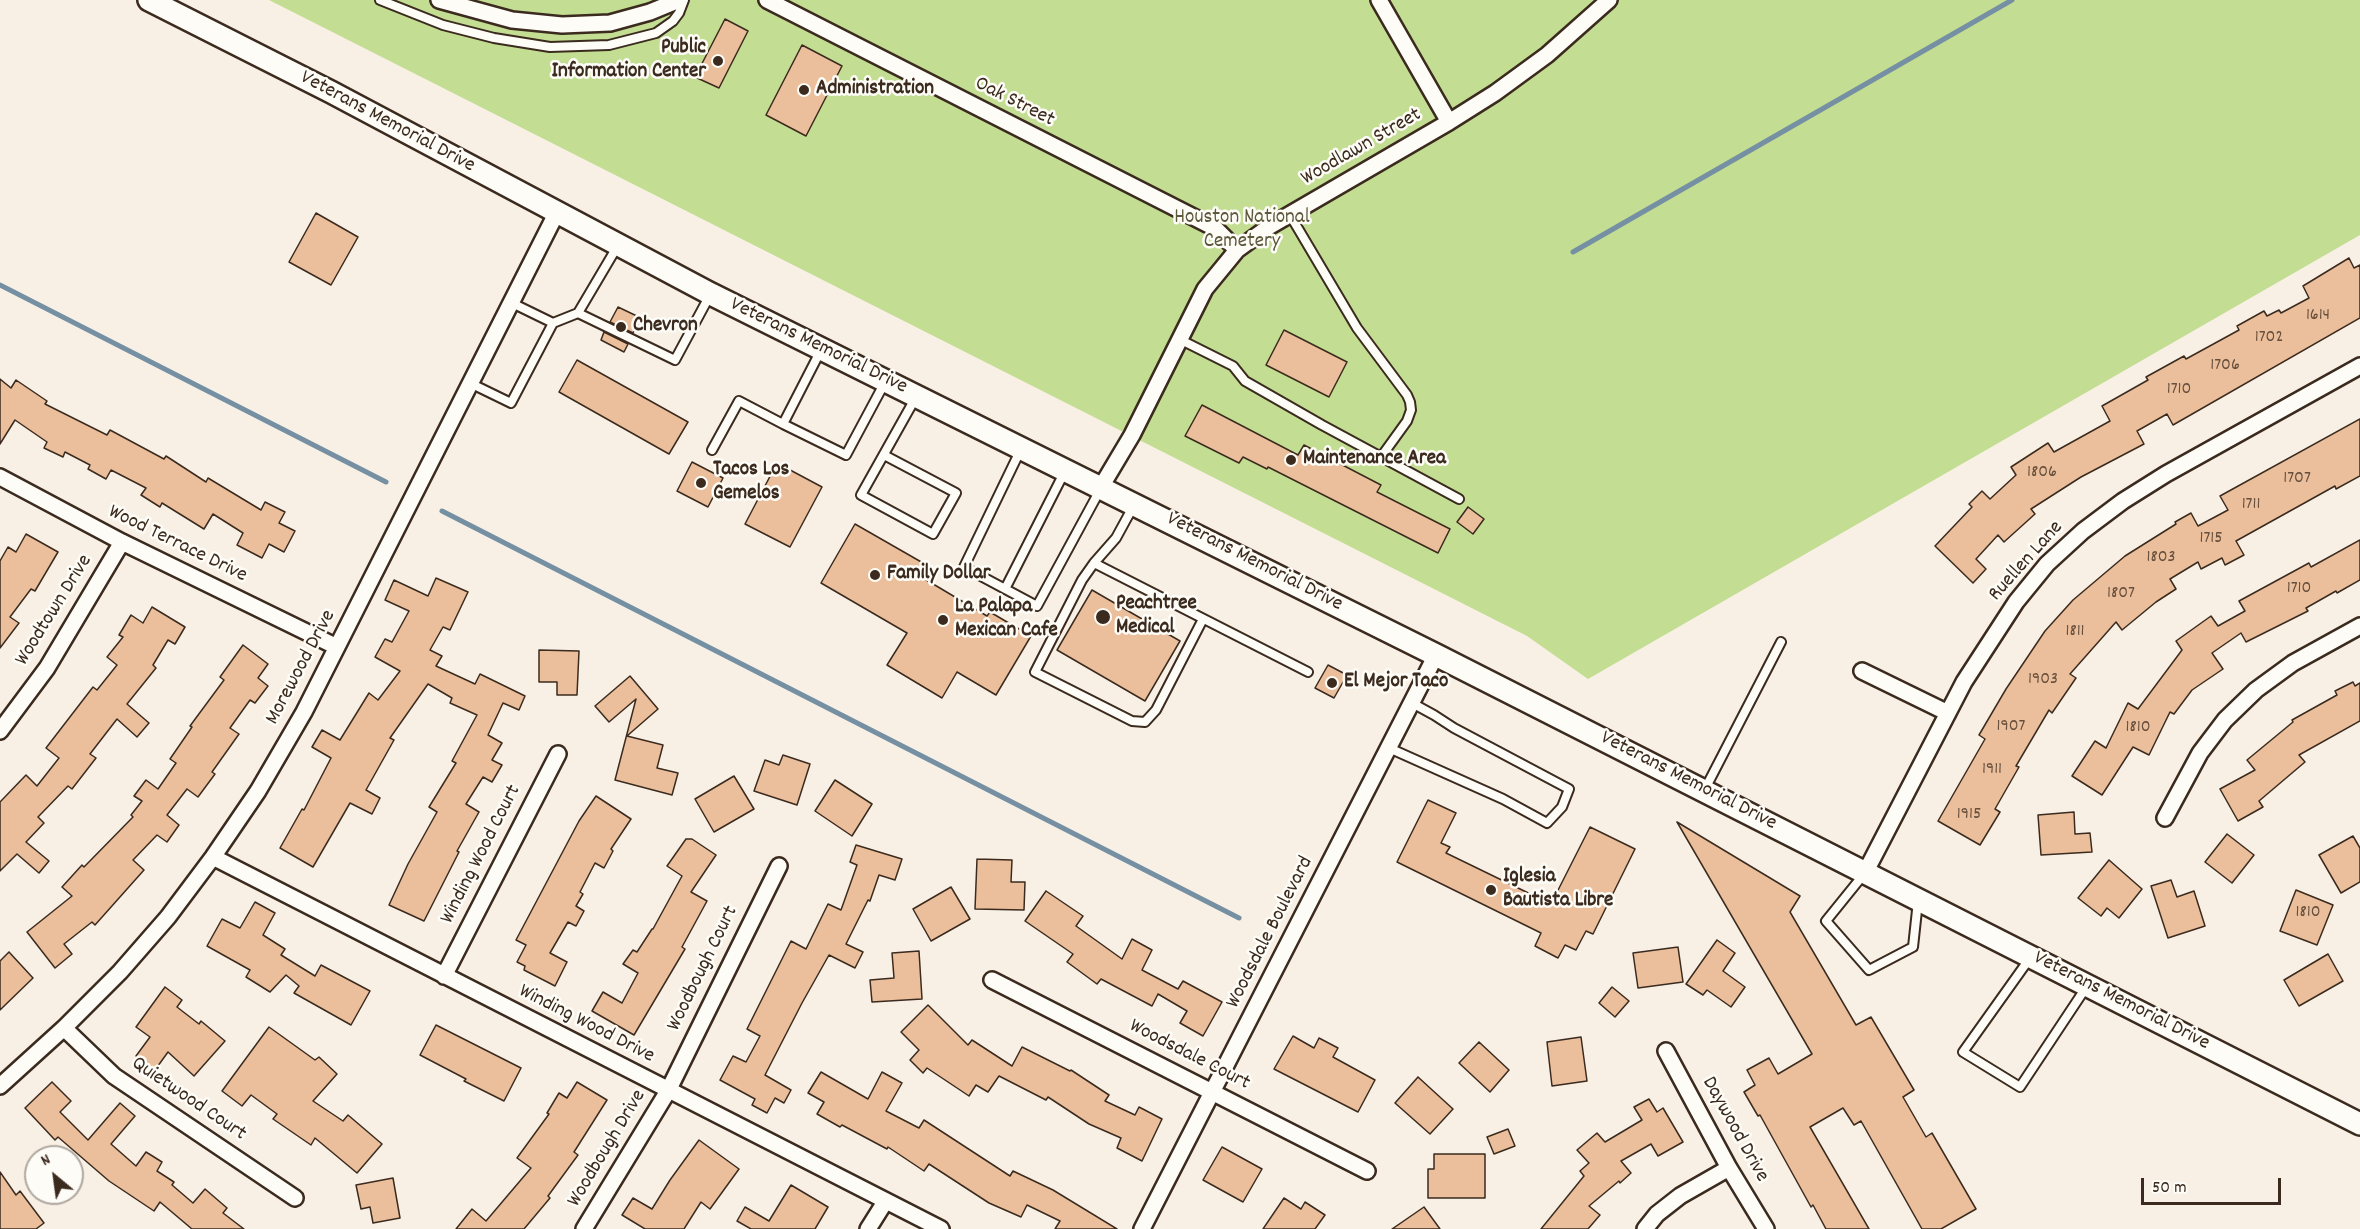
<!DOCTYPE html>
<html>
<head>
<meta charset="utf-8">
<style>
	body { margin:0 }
	#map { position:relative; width:2360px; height:1229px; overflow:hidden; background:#f9f0e5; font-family:Dekko,sans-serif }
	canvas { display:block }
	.north { position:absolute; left:24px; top:1145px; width:60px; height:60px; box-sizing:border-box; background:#fdfcf7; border:2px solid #afa8a0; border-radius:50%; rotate:331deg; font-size:16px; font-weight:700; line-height:24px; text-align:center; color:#3b2a1e }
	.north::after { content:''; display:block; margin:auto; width:21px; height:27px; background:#3b2a1e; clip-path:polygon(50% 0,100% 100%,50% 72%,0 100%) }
	.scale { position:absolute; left:2141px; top:1178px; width:140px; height:27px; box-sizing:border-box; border:3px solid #3b2a1e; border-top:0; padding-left:8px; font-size:18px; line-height:21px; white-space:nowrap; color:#3b2a1e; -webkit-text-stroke:4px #fdfcf7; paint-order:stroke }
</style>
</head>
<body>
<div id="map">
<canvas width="2360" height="1229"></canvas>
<div class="north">N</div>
<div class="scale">50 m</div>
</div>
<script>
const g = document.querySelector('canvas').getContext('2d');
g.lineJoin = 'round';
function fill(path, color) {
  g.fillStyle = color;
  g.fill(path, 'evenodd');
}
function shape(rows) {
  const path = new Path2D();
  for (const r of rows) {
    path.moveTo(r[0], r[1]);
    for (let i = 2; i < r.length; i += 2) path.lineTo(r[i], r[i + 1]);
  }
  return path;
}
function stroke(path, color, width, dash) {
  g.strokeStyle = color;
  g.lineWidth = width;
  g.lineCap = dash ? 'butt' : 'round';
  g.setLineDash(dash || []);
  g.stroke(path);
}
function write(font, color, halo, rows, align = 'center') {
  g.font = font + ' Dekko,sans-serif';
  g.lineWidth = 5;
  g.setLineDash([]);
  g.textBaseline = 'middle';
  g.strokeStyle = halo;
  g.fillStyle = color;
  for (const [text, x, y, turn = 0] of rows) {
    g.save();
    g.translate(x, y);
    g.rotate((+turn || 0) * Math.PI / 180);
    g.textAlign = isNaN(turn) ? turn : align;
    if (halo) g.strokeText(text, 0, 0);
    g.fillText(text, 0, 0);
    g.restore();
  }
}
fill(shape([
	[269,0,2360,0,2360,235,1588,679,1527,636]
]), '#c3dd93');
stroke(shape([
	[1573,252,2012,0],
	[0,285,386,482],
	[442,511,1239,918]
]), '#758fa3', 5);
const building = shape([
	[725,19,748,31,719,88,695,77,725,19],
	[802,45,842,66,806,136,766,115,802,45],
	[316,213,358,237,331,285,289,262,316,213],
	[2349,258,2354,268,2360,265,2360,318,2173,425,2167,414,2137,431,2144,444,2081,477,2031,509,2035,514,2004,542,1998,535,1976,559,1986,569,1973,583,1935,546,1972,507,1969,504,1982,491,1990,499,2016,475,2011,467,2048,443,2054,452,2110,421,2102,406,2148,380,2146,377,2184,356,2186,359,2239,330,2237,326,2264,311,2267,316,2279,310,2281,313,2309,298,2303,286,2349,258],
	[618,307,641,318,633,333,610,322,618,307],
	[1284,330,1347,362,1329,397,1266,365,1284,330],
	[604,332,628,344,624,352,601,340,604,332],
	[577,360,688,422,669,454,559,392,577,360],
	[0,379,11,388,16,380,47,401,45,404,107,435,110,430,164,459,166,456,206,482,208,478,261,510,265,502,285,512,279,523,295,531,284,552,269,544,262,558,237,545,243,533,213,514,204,529,162,503,160,507,141,495,146,488,111,470,106,479,88,469,90,465,65,452,63,457,44,448,47,442,15,420,0,444,0,379],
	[1202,405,1298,455,1304,445,1381,485,1377,492,1450,529,1438,553,1268,467,1267,469,1243,457,1239,463,1185,436,1202,405],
	[2360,419,2360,476,2336,489,2335,486,2236,541,2244,555,2225,565,2222,558,2201,569,2198,562,2170,579,2176,589,2156,602,2122,630,2116,622,2070,674,2076,678,2052,713,2049,710,2016,766,2019,767,1995,809,2000,812,1980,845,1938,821,1985,739,1979,735,2006,689,2045,631,2073,600,2125,556,2176,524,2175,522,2191,513,2198,526,2228,510,2220,496,2360,419],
	[692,462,723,478,708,507,677,491,692,462],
	[777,463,822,487,790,547,745,524,777,463],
	[1468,507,1484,519,1473,534,1457,522,1468,507],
	[855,524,930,567,923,578,987,616,990,612,1031,636,996,695,957,672,942,698,887,665,907,633,821,583,855,524],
	[26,534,58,552,35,591,31,589,10,617,19,623,0,648,0,561,8,547,16,552,26,534],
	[2360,540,2360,580,2337,593,2336,591,2306,608,2308,611,2246,642,2241,633,2212,653,2223,669,2192,690,2174,714,2170,712,2149,755,2133,747,2102,795,2072,776,2095,741,2106,748,2128,703,2138,709,2182,650,2176,641,2211,616,2218,626,2245,611,2239,601,2309,563,2311,567,2360,540],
	[436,578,468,592,450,630,443,627,430,650,442,656,436,666,475,684,480,674,525,696,519,710,503,703,488,735,502,743,492,760,502,765,492,782,483,777,466,804,479,812,457,851,459,852,424,921,389,905,408,864,437,812,429,807,456,763,452,761,477,715,450,703,452,698,428,684,390,738,394,740,366,790,380,798,372,814,350,803,313,867,280,848,302,809,304,810,331,758,312,747,322,730,340,740,369,693,378,700,400,671,375,657,385,639,392,642,409,611,385,600,394,580,428,596,436,578],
	[1092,590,1180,641,1145,701,1057,650,1092,590],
	[152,607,185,627,175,644,168,640,153,665,156,668,127,704,149,723,137,737,117,719,90,754,96,758,72,789,68,786,38,817,44,823,26,842,49,861,39,873,17,854,0,871,0,802,26,775,37,786,59,758,46,748,93,687,97,690,117,665,107,657,123,637,119,635,131,615,143,623,152,607],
	[243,645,268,664,258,678,268,686,255,703,250,700,230,728,239,734,212,772,215,774,198,797,187,789,167,815,179,825,167,842,157,835,133,860,144,870,95,925,92,922,64,944,72,954,55,968,27,932,72,896,62,887,82,865,84,867,133,817,131,815,142,801,134,796,146,780,158,789,176,763,170,759,192,727,190,726,224,680,220,677,243,645],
	[539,650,579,651,577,695,557,695,557,682,539,682,539,650],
	[1328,665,1347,675,1334,698,1315,688,1328,665],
	[630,676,658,709,627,736,663,745,657,768,678,773,672,795,615,780,636,699,609,722,595,706,630,676],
	[2353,682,2355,686,2360,683,2360,721,2299,755,2305,762,2259,801,2263,807,2238,821,2220,789,2255,770,2247,760,2293,722,2292,720,2337,695,2335,691,2353,682],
	[783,755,810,764,797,805,754,791,765,760,779,765,783,755],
	[734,776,754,809,714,832,695,799,734,776],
	[835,780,872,804,852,836,815,811,835,780],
	[596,796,631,819,611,849,613,851,604,868,595,863,580,892,583,894,576,906,584,911,576,926,568,922,550,953,567,962,555,986,524,970,525,966,517,962,526,945,516,940,579,821,596,796],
	[1428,800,1456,813,1441,843,1450,847,1446,853,1551,904,1590,827,1635,849,1593,934,1586,931,1576,950,1565,945,1558,958,1535,946,1541,933,1397,862,1428,800],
	[2074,812,2075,834,2090,833,2092,852,2041,855,2038,815,2074,812],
	[1677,822,1800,896,1790,912,1856,1025,1871,1017,1914,1090,1903,1097,1926,1137,1932,1133,1976,1209,1941,1229,1922,1229,1861,1121,1854,1125,1843,1108,1810,1127,1869,1229,1826,1229,1813,1205,1811,1207,1760,1115,1758,1116,1744,1092,1755,1085,1747,1070,1769,1058,1778,1074,1812,1054,1677,822],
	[2227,834,2254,855,2232,883,2205,862,2227,834],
	[2353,836,2360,848,2360,882,2341,893,2319,855,2353,836],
	[686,839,692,839,716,855,691,892,707,901,682,947,685,949,634,1035,592,1011,603,992,622,1003,638,973,623,964,633,950,637,952,652,929,653,929,682,876,667,866,686,839],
	[856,845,902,859,895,880,879,875,870,901,868,900,846,944,863,952,855,968,829,955,802,1003,765,1075,791,1090,784,1103,775,1098,767,1113,752,1105,755,1099,720,1080,733,1056,746,1062,760,1036,747,1029,791,941,806,949,828,904,841,910,857,865,850,862,856,845],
	[977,859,1012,860,1011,882,1025,882,1024,910,975,909,977,859],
	[2109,860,2142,889,2119,918,2107,908,2101,916,2078,898,2109,860],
	[2171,880,2177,897,2194,891,2205,926,2168,938,2151,886,2171,880],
	[951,887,970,919,931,941,913,909,951,887],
	[2296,890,2333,905,2317,945,2280,931,2296,890],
	[1046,891,1083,916,1076,926,1122,959,1132,939,1152,950,1142,970,1178,989,1183,981,1222,1002,1203,1036,1180,1023,1187,1011,1158,994,1152,1006,1101,979,1097,984,1067,962,1073,954,1025,921,1046,891],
	[255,902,275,913,263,935,285,949,281,955,315,976,321,965,370,991,351,1025,294,993,299,986,286,975,270,992,246,977,250,970,207,946,222,919,240,928,255,902],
	[1717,940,1735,953,1723,971,1745,987,1731,1007,1707,990,1703,995,1686,984,1717,940],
	[1678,947,1683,982,1638,988,1633,953,1678,947],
	[919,951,922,999,872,1002,870,980,894,978,892,953,919,951],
	[9,952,33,978,0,1010,0,961,9,952],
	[2328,954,2343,981,2299,1006,2284,980,2328,954],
	[165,987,182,1000,177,1007,199,1024,201,1021,225,1041,194,1076,168,1052,155,1070,136,1056,150,1037,136,1027,165,987],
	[1612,987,1629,1001,1615,1017,1599,1003,1612,987],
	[928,1005,968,1045,972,1040,1012,1066,1022,1047,1070,1071,1071,1070,1109,1095,1105,1101,1135,1115,1139,1107,1162,1119,1142,1161,1117,1148,1121,1138,1089,1124,1048,1097,1046,1100,999,1076,988,1092,976,1085,969,1096,927,1068,923,1073,910,1060,919,1050,901,1032,928,1005],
	[436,1025,521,1068,504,1101,464,1081,466,1079,420,1055,436,1025],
	[269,1027,315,1060,319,1057,337,1074,313,1101,343,1121,348,1115,382,1144,357,1173,315,1138,311,1145,273,1119,277,1114,251,1095,242,1106,222,1091,269,1027],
	[1293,1036,1314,1048,1319,1038,1338,1048,1333,1057,1375,1080,1358,1112,1274,1069,1293,1036],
	[1581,1037,1587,1081,1552,1086,1547,1042,1581,1037],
	[1479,1042,1509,1070,1490,1092,1459,1063,1479,1042],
	[821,1072,868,1099,882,1072,902,1083,886,1111,919,1128,924,1120,1010,1176,1013,1171,1053,1190,1117,1229,1055,1229,1060,1221,1027,1205,1021,1217,989,1203,929,1164,924,1171,888,1147,887,1149,842,1125,840,1127,817,1114,824,1102,808,1093,821,1072],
	[1418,1077,1453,1109,1430,1134,1395,1103,1418,1077],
	[52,1082,71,1101,60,1112,88,1140,120,1103,135,1116,111,1144,136,1166,146,1152,162,1162,157,1171,174,1182,172,1185,193,1203,205,1189,227,1208,223,1213,244,1229,192,1229,160,1202,154,1211,109,1181,58,1137,55,1140,25,1108,52,1082],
	[577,1082,607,1100,574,1152,578,1155,548,1196,550,1198,524,1229,456,1229,472,1209,486,1221,531,1168,517,1158,549,1114,547,1113,559,1093,567,1098,577,1082],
	[1649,1099,1657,1112,1663,1108,1683,1142,1658,1156,1651,1144,1621,1161,1631,1173,1620,1183,1619,1181,1589,1206,1600,1215,1588,1229,1541,1229,1584,1176,1580,1171,1589,1163,1577,1150,1597,1133,1605,1142,1642,1120,1634,1107,1649,1099],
	[1508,1129,1515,1146,1494,1154,1487,1137,1508,1129],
	[699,1140,739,1169,710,1209,701,1202,684,1229,645,1229,622,1215,633,1198,652,1209,670,1180,699,1140],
	[1222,1147,1262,1169,1243,1202,1203,1180,1222,1147],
	[1434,1154,1485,1154,1485,1198,1428,1198,1428,1169,1434,1169,1434,1154],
	[0,1172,16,1195,20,1191,44,1223,36,1229,0,1229,0,1172],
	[393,1178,400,1218,373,1223,370,1207,361,1209,356,1185,393,1178],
	[791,1185,828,1207,815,1229,751,1229,737,1221,745,1207,769,1221,791,1185],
	[1284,1198,1301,1209,1305,1202,1325,1215,1315,1229,1263,1229,1284,1198],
	[1424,1207,1440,1229,1392,1229,1424,1207]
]);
fill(building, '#ebbf9b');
stroke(building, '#3b2a1e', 1.5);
const service = shape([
	[380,0,443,25,494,38,550,47,609,45,656,33,673,21,679,13,684,0],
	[1290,215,1357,328,1407,395,1410,402,1411,410,1407,421,1381,457],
	[512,303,553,323],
	[578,313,675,360,710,295],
	[1179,339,1233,366,1245,381,1322,425,1459,499],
	[821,350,783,424,846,455,884,384],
	[472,384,511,403,553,323,578,313,617,247],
	[1021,449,964,567,1037,606,1100,490],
	[712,450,739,401,783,424],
	[884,455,956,493,933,534,861,495,916,397],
	[1134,505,1116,538,1094,563,1308,672],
	[1094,563,1082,580,1035,672,1132,721,1145,722,1156,710,1203,619],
	[1005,589,1065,471],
	[1389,748,1503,799,1547,823,1562,807,1569,789,1454,728,1434,715,1412,703],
	[1705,789,1781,642],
	[1864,874,1826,921,1869,970,1913,947,1918,901],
	[2030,958,1963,1052,2020,1087,2087,986]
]);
const minor = shape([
	[439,0,512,20,562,25,610,23,650,12,679,0],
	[767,0,1215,228,1237,250],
	[1379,0,1449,122],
	[0,477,122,542,337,647],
	[1101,487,1132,435,1205,289,1237,250,1270,226,1449,122,1495,93,1547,55,1609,0],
	[1862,671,1948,713],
	[0,731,47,668,122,542],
	[2165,818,2200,753,2225,720,2256,690,2293,663,2360,626],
	[213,857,941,1229],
	[1865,873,1964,682,2016,602,2047,564,2083,531,2123,501,2166,474,2360,366],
	[444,976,558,754],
	[992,980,1367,1171],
	[64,1028,114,1076,295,1198],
	[1666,1051,1729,1168,1766,1229],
	[0,1086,64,1028,120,972,168,917,213,857,258,791,304,712,557,212],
	[584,1229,668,1091,779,866],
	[868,1229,885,1202],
	[1142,1229,1436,655],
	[1645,1229,1657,1214,1680,1196,1729,1168]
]);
const secondary = shape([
	[149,0,331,92,711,294,1436,655,2360,1124]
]);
stroke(service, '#3b2a1e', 12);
stroke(minor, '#3b2a1e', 20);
stroke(secondary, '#3b2a1e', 26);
stroke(service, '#fdfcf7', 8);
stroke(minor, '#fdfcf7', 15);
stroke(secondary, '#fdfcf7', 21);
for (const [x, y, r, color] of [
	[718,61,6,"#3b2a1e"],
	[804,90,6,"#3b2a1e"],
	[621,327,6,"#3b2a1e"],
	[1291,460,6,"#3b2a1e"],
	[701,483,6,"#3b2a1e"],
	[875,575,6,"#3b2a1e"],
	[1103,617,8,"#3b2a1e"],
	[943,620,6,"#3b2a1e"],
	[1332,683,6,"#3b2a1e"],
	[1491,890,6,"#3b2a1e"]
]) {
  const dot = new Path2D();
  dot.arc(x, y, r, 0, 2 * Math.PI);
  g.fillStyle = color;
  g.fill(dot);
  stroke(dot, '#fdfcf7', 2);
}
write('18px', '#674f3d', null, [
	["1614",2318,317],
	["1702",2269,339],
	["1706",2225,367],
	["1710",2179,391],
	["1806",2042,474],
	["1707",2297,480],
	["1711",2251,506],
	["1715",2211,540],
	["1803",2161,559],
	["1710",2299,590],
	["1807",2121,595],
	["1811",2075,633],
	["1903",2043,681],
	["1907",2011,728],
	["1810",2138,729],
	["1911",1992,771],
	["1915",1969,816],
	["1810",2308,914]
]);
write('bold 21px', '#3b2a1e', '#fdfcf7', [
	["Public",706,49,"right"],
	["Information Center",706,73,"right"],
	["Administration",816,90],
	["Chevron",633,327],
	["Maintenance Area",1303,460],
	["Tacos Los",713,471],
	["Gemelos",713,495],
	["Family Dollar",887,575],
	["Peachtree",1116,605],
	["Medical",1116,629],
	["La Palapa",955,608],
	["Mexican Cafe",955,632],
	["El Mejor Taco",1344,683],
	["Iglesia",1503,878],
	["Bautista Libre",1503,902]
], 'left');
write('21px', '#3b2a1e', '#fdfcf7', [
	["Oak Street",1014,103,27],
	["Veterans Memorial Drive",387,123,28],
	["Woodlawn Street",1362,148,-30],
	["Veterans Memorial Drive",818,347,26],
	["Wood Terrace Drive",177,545,26],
	["Ruellen Lane",2027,562,-48],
	["Veterans Memorial Drive",1254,563,27],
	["Woodtown Drive",55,611,-58],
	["Morewood Drive",302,668,-62],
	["Veterans Memorial Drive",1688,782,27],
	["Winding Wood Court",482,855,-63],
	["Woodsdale Boulevard",1271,933,-63],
	["Woodbough Court",704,969,-64],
	["Veterans Memorial Drive",2121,1002,27],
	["Winding Wood Drive",586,1025,27],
	["Woodsdale Court",1189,1056,27],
	["Quietwood Court",188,1100,34],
	["Daywood Drive",1734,1130,61],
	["Woodbough Drive",608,1149,-59]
]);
write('21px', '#5d573b', '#fdfcf7', [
	["Houston National",1242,219],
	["Cemetery",1242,243]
]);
</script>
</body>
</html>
